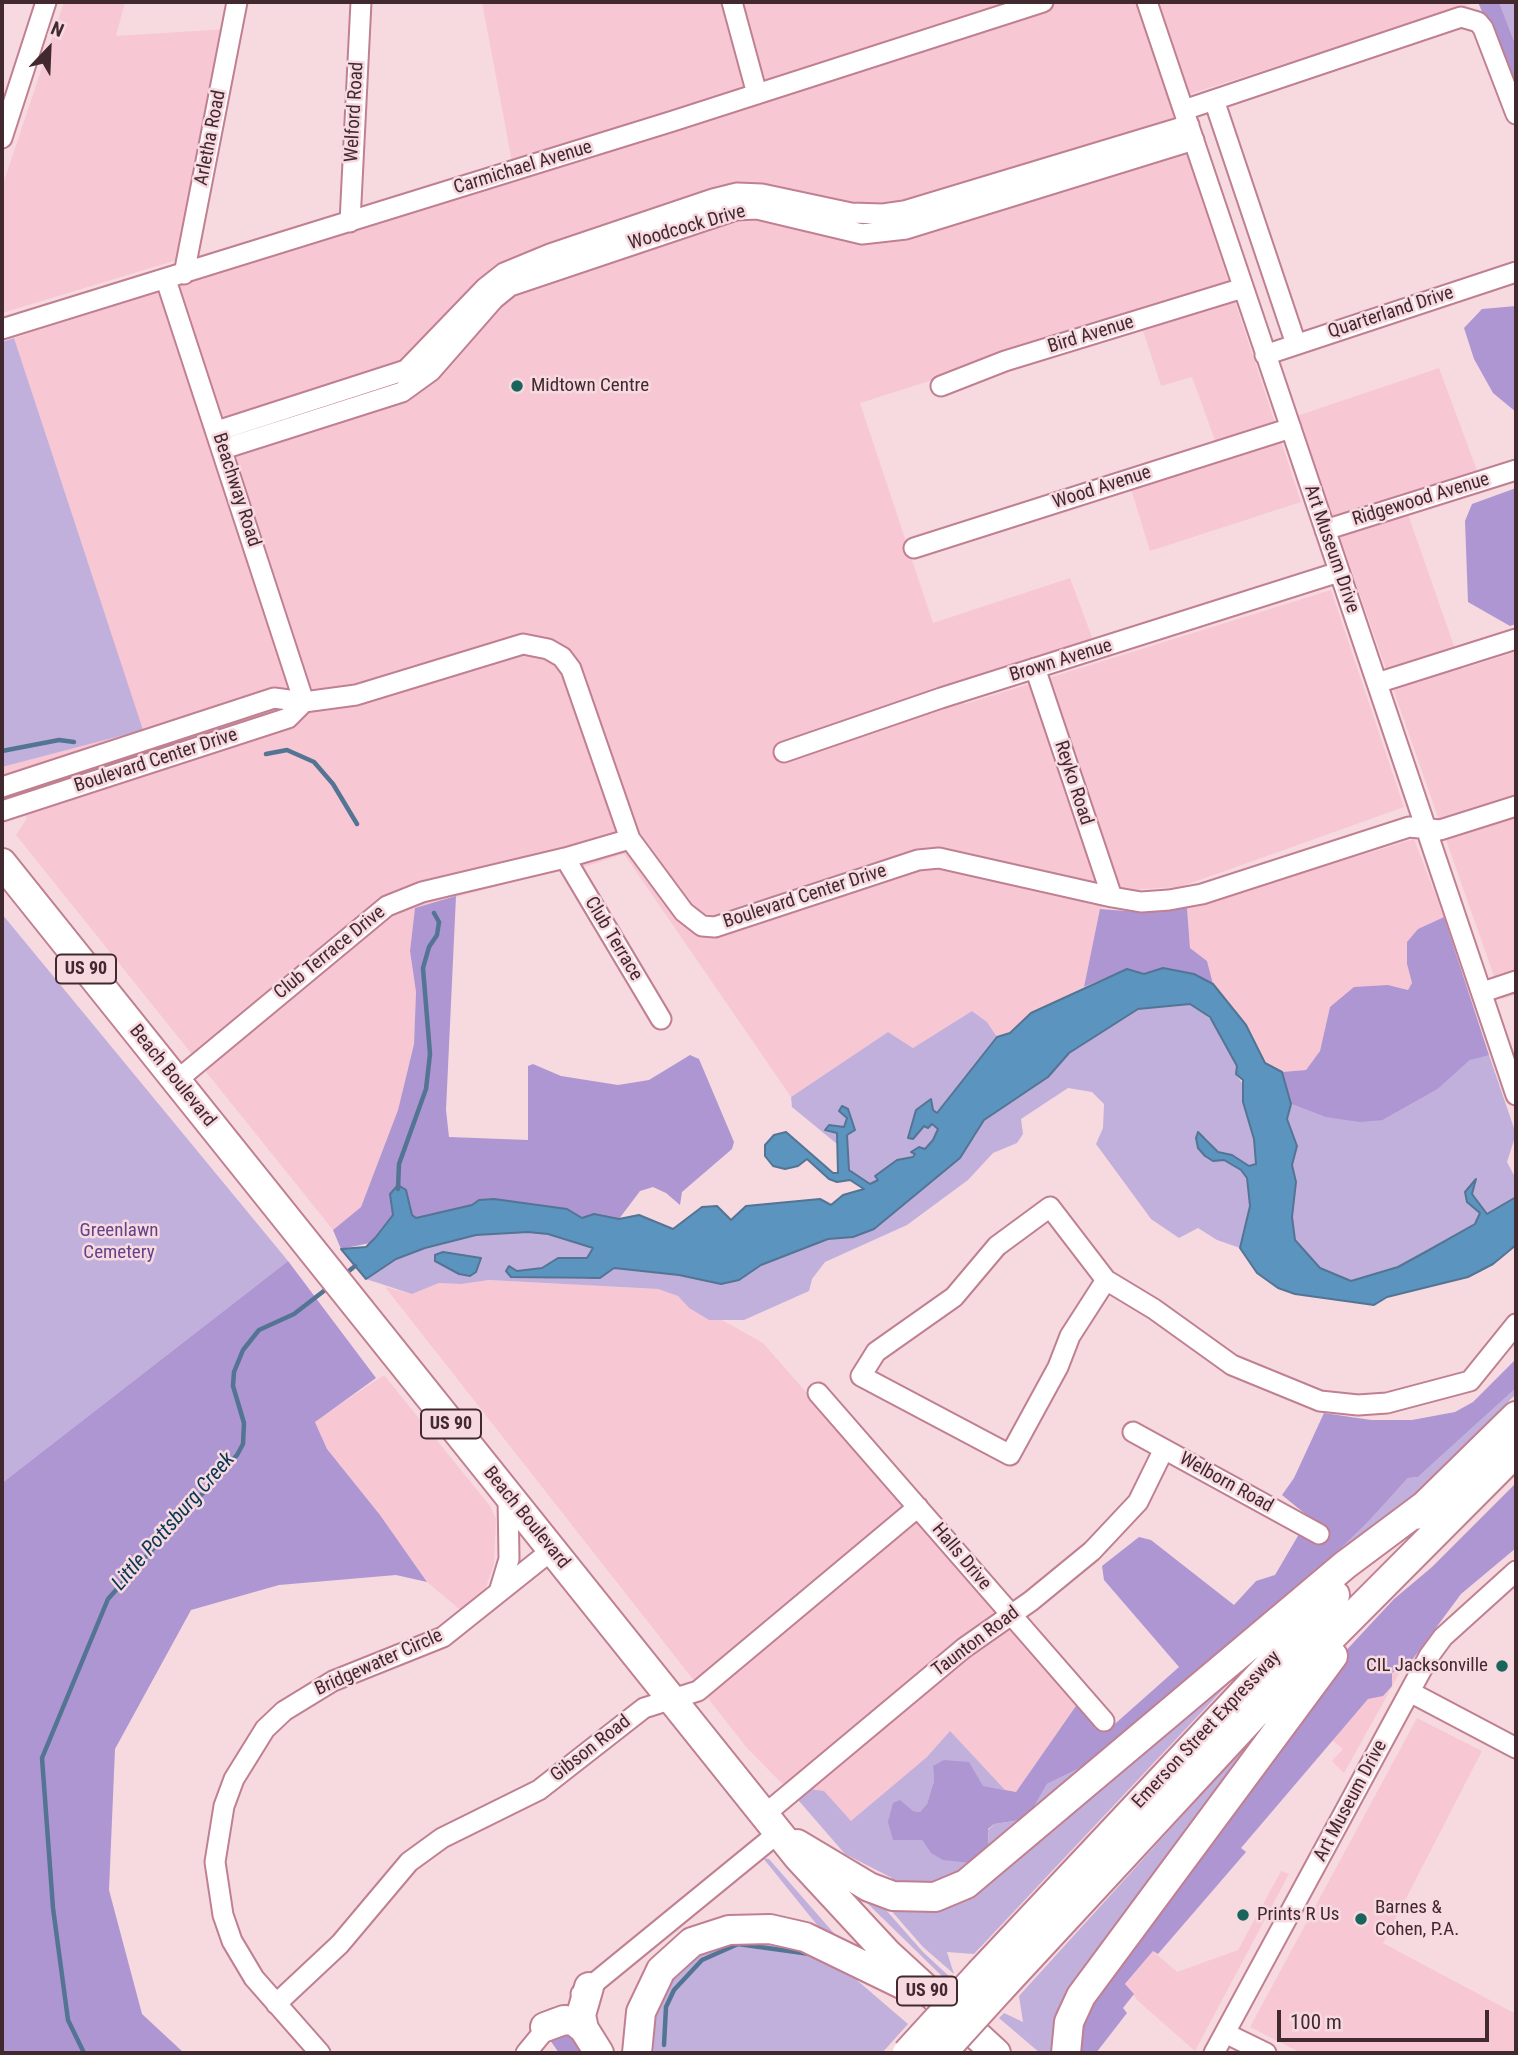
<!DOCTYPE html>
<html>
<head>
<meta charset="utf-8">
<style>
	body { margin:0 }
	#map { position:relative; width:1518px; height:2055px; overflow:hidden; background:#f6dae0; font-family:"Roboto Condensed",sans-serif }
	canvas { display:block }
	.frame { position:absolute; inset:0; border:4px solid #42282f; pointer-events:none }
	.north { position:absolute; left:14px; top:14px; width:70px; height:70px; -webkit-text-stroke:5px #f6dae0; paint-order:stroke; rotate:23deg; font-size:19px; font-weight:700; line-height:28px; text-align:center; color:#42282f }
	.north::after { content:''; display:block; margin:auto; width:24px; height:32px; background:#42282f; clip-path:polygon(50% 0,100% 100%,50% 72%,0 100%) }
	.scale { position:absolute; left:1277px; top:2010px; width:212px; height:32px; box-sizing:border-box; border:4px solid #42282f; border-top:0; padding-left:9px; font-size:21px; line-height:24px; white-space:nowrap; color:#42282f; -webkit-text-stroke:5px #f6dae0; paint-order:stroke }
</style>
</head>
<body>
<div id="map">
<canvas width="1518" height="2055"></canvas>
<div class="frame"></div>
<div class="north">N</div>
<div class="scale">100 m</div>
</div>
<script>
const g = document.querySelector('canvas').getContext('2d');
g.lineJoin = 'round';
function fill(path, color) {
  g.fillStyle = color;
  g.fill(path, 'evenodd');
}
function shape(rows) {
  const path = new Path2D();
  for (const r of rows) {
    path.moveTo(r[0], r[1]);
    for (let i = 2; i < r.length; i += 2) path.lineTo(r[i], r[i + 1]);
  }
  return path;
}
function stroke(path, color, width, dash) {
  g.strokeStyle = color;
  g.lineWidth = width;
  g.lineCap = dash ? 'butt' : 'round';
  g.setLineDash(dash || []);
  g.stroke(path);
}
function write(font, color, halo, rows, align = 'center') {
  g.font = font + ' "Roboto Condensed",sans-serif';
  g.lineWidth = 5;
  g.setLineDash([]);
  g.textBaseline = 'middle';
  g.strokeStyle = halo;
  g.fillStyle = color;
  for (const [text, x, y, turn = 0] of rows) {
    g.save();
    g.translate(x, y);
    g.rotate((+turn || 0) * Math.PI / 180);
    g.textAlign = isNaN(turn) ? turn : align;
    if (halo) g.strokeText(text, 0, 0);
    g.fillText(text, 0, 0);
    g.restore();
  }
}
fill(shape([
	[64,2,125,2,116,36,227,29,177,260,2,313,2,187],
	[482,2,1478,2,1193,93,1170,104,1301,502,1150,551,1131,489,1222,460,1192,377,1161,386,1138,315,860,403,933,623,1070,578,1093,640,954,684,965,704,1331,590,1404,807,1180,887,1141,889,1101,909,1084,987,1031,1013,1010,1033,997,1037,987,1022,972,1011,913,1048,888,1032,791,1097,624,854,581,868,558,870,415,908,410,951,416,992,414,1044,398,1110,361,1207,333,1230,16,835,27,818,2,788,2,767,142,730,14,338,515,178],
	[1439,368,1478,473,1402,497,1462,669,1516,652,1516,995,1502,999,1297,416],
	[1414,839,1444,917,1418,929,1407,964,1412,983,1408,990,1388,985,1330,1007,1320,1051,1306,1070,1282,1072,1265,1063,1246,1025,1213,984,1207,961,1190,948,1187,908],
	[489,1280,658,1289,678,1296,689,1308,709,1320,722,1320,763,1343,1078,1703,1016,1792,920,1870,811,1813,747,1748,385,1287,412,1294,439,1283,461,1284],
	[384,1375,490,1506,496,1519,494,1564,483,1596,464,1613,427,1582,380,1515,327,1449,315,1421],
	[1398,1669,1401,1670,1382,1705,1344,1773,1332,1761,1343,1749,1332,1740,1368,1699,1392,1686,1392,1673],
	[1417,1718,1482,1751,1383,1943,1516,2014,1516,2053,1301,2053,1250,2027],
	[1281,1871,1289,1874,1195,2051,1138,2001,1125,1985,1153,1951,1177,1972,1238,1950]
]), '#f7c8d3');
fill(shape([
	[1499,2,1516,2,1516,46],
	[14,338,143,730,2,767,2,342],
	[2,914,288,1261,2,1483],
	[1190,1004,1201,1009,1217,1027,1237,1066,1236,1074,1244,1086,1243,1102,1254,1139,1256,1164,1249,1166,1232,1155,1218,1152,1205,1137,1213,1161,1224,1160,1241,1171,1247,1178,1250,1206,1240,1248,1217,1240,1198,1228,1179,1238,1151,1219,1096,1144,1103,1128,1104,1104,1092,1092,1068,1088,1021,1119,1023,1134,1017,1143,993,1153,968,1180,907,1225,825,1262,812,1279,809,1291,744,1320,709,1320,689,1308,678,1296,658,1289,489,1280,461,1284,439,1283,412,1294,366,1279,396,1259,425,1248,476,1235,528,1232,548,1234,594,1248,587,1258,558,1258,542,1268,517,1271,511,1277,585,1279,614,1268,679,1275,721,1284,739,1280,761,1265,828,1239,853,1237,974,1138,984,1120,1048,1077,1069,1053,1138,1009],
	[443,1252,481,1259,476,1272,470,1276,459,1274,435,1261,435,1255],
	[972,1011,987,1022,997,1037,937,1113,932,1110,931,1100,914,1118,913,1128,917,1135,924,1126,932,1124,938,1129,933,1140,924,1149,912,1152,915,1154,913,1157,875,1176,879,1180,870,1184,849,1171,846,1142,848,1109,839,1111,847,1118,844,1128,826,1130,837,1133,837,1144,792,1107,791,1097,888,1032,913,1048],
	[1481,1055,1489,1055,1516,1134,1507,1162,1516,1179,1516,1197,1488,1214,1472,1194,1477,1181,1468,1202,1480,1213,1475,1224,1429,1250,1398,1267,1351,1281,1320,1268,1295,1241,1292,1217,1296,1182,1292,1165,1297,1146,1287,1119,1291,1104,1325,1117,1383,1120,1438,1089,1470,1060],
	[1516,1388,1516,1394,1397,1512,1286,1602,1369,1521,1408,1478,1418,1477],
	[1243,1668,974,1954,947,1952,954,1974,923,1947,888,1907,917,1905],
	[1261,1729,1265,1733,1059,2053,1040,2053,999,2018,1004,2013,1023,2022,1019,1996],
	[950,1731,1005,1790,982,1786,975,1776,933,1766,934,1781,927,1804,920,1812,913,1811,893,1840,922,1840,931,1853,989,1843,988,1830,994,1824,1027,1819,1047,1784,1125,1746,953,1882,889,1886,892,1878,845,1854,799,1801,799,1796,809,1789,824,1791,851,1821,927,1757],
	[763,1858,769,1859,839,1939,830,1941],
	[871,1898,886,1910,923,1952,951,1978,948,1982,867,1903],
	[756,1936,824,1953,822,1962,852,1976,908,2024,882,2053,649,2053,654,2002,690,1954]
]), '#c1b0dc');
fill(shape([
	[1478,2,1499,2,1516,46,1516,94],
	[1516,306,1516,412,1493,393,1474,359,1464,328,1482,309],
	[1516,488,1516,624,1510,626,1468,602,1465,521,1472,504],
	[456,896,446,1110,449,1137,528,1140,528,1066,533,1064,561,1076,618,1085,649,1080,690,1055,699,1059,734,1142,732,1149,682,1192,680,1205,666,1193,653,1187,640,1191,619,1219,594,1214,582,1218,567,1209,494,1199,479,1200,472,1205,415,1218,412,1215,406,1190,390,1194,393,1215,370,1243,341,1249,333,1230,361,1207,398,1110,414,1044,416,992,410,951,415,908],
	[1187,908,1190,948,1207,961,1213,984,1194,974,1163,968,1144,974,1127,969,1084,987,1100,909,1140,912],
	[1444,917,1489,1055,1470,1060,1438,1089,1383,1120,1360,1122,1325,1117,1291,1104,1282,1072,1306,1070,1320,1051,1330,1007,1354,987,1388,985,1408,990,1412,983,1407,964,1407,942,1418,929],
	[288,1261,376,1378,315,1422,327,1449,380,1515,427,1582,396,1575,279,1585,191,1610,115,1749,109,1890,142,2014,184,2053,2,2053,2,1483],
	[1516,1359,1516,1388,1418,1477,1408,1478,1369,1521,1286,1602,1125,1746,1047,1784,1027,1819,994,1824,988,1829,989,1851,971,1863,943,1860,931,1853,922,1840,893,1840,888,1822,893,1803,900,1800,913,1811,920,1812,927,1804,934,1781,933,1766,944,1760,969,1762,983,1786,1016,1792,1078,1703,1108,1730,1179,1667,1104,1580,1102,1566,1139,1537,1151,1540,1234,1605,1256,1581,1275,1575,1309,1517,1282,1495,1294,1478,1324,1413,1371,1420,1412,1420,1455,1412,1473,1402],
	[1516,1483,1516,1548,1461,1594,1404,1671,1398,1669,1392,1673,1392,1686,1383,1696,1368,1699,1241,1848,1246,1852,1158,1954,1153,1951,1125,1984,1134,1994,1123,2008,1127,2013,1096,2053,1073,2053,1090,1996,1340,1657,1394,1599,1432,1567],
	[569,2034,584,2053,559,2053,550,2040]
]), '#ae96d2');
const water = shape([
	[1163,968,1194,974,1213,984,1246,1025,1265,1063,1282,1072,1291,1104,1287,1119,1297,1146,1292,1165,1296,1182,1292,1217,1295,1240,1320,1268,1351,1281,1398,1267,1429,1250,1475,1224,1480,1213,1467,1202,1465,1192,1476,1179,1472,1194,1487,1214,1516,1197,1516,1245,1493,1264,1468,1277,1387,1297,1374,1305,1295,1294,1278,1288,1257,1273,1240,1248,1250,1206,1247,1178,1241,1170,1224,1160,1213,1161,1205,1156,1198,1148,1196,1138,1198,1132,1218,1152,1232,1155,1249,1166,1256,1164,1254,1139,1243,1102,1243,1080,1236,1074,1237,1066,1210,1017,1190,1004,1138,1009,1069,1053,1048,1077,984,1120,960,1158,874,1229,853,1237,828,1239,761,1265,739,1280,721,1284,679,1275,614,1268,600,1278,511,1277,506,1271,509,1266,517,1271,542,1268,558,1258,587,1258,593,1248,548,1234,528,1232,476,1235,425,1248,396,1259,366,1279,341,1249,366,1247,375,1238,393,1215,390,1194,398,1185,406,1190,412,1215,416,1218,472,1205,479,1200,494,1199,567,1209,582,1218,594,1214,619,1219,639,1215,673,1229,702,1207,717,1206,731,1220,746,1206,820,1199,831,1205,843,1195,864,1189,850,1180,837,1182,829,1179,807,1159,798,1166,785,1169,773,1166,765,1156,765,1145,774,1135,786,1132,833,1173,838,1173,837,1133,825,1130,829,1125,844,1127,847,1118,839,1111,842,1106,848,1109,855,1130,847,1135,849,1170,870,1184,878,1180,875,1176,897,1160,913,1157,915,1154,911,1152,919,1147,925,1149,933,1140,938,1129,932,1124,928,1128,924,1126,913,1139,908,1138,916,1110,931,1099,933,1110,937,1113,997,1037,1010,1033,1031,1013,1127,969,1144,974,1163,968],
	[443,1252,481,1258,476,1272,470,1276,459,1274,435,1261,435,1255,443,1252]
]);
fill(water, '#5b94bf');
stroke(water, '#547494', 2);
stroke(shape([
	[2,751,59,740,74,742],
	[266,754,287,750,314,762,333,784,357,824],
	[398,1189,399,1164,426,1089,430,1054,423,968,429,947,437,935,439,922,434,913],
	[344,1275,355,1266],
	[664,2045,666,2007,674,1990,702,1960,738,1944,810,1954],
	[84,2053,68,2020,53,1908,42,1758,108,1599,237,1455,243,1444,244,1423,233,1386,234,1372,243,1350,259,1330,294,1314,329,1287]
]), '#547494', 4.5);
const minor = shape([
	[732,2,757,94],
	[1147,2,1516,1095],
	[1214,100,1296,344],
	[1184,110,1461,17,1478,22,1483,28,1516,114],
	[2,138,46,2],
	[350,222,361,2],
	[184,274,237,2],
	[166,280,304,702],
	[2,329,673,121,1043,2],
	[1265,355,1516,272],
	[941,386,1005,361,1243,288],
	[217,431,406,370,485,288,504,273,550,254,713,199,737,193,762,194,851,213,883,214,904,211,1189,125],
	[223,449,402,392,431,371,494,299,510,286,736,210,757,209,862,234,906,229,1194,140],
	[1325,530,1516,470],
	[914,548,1291,428],
	[1035,668,1112,897],
	[1377,683,1516,639],
	[784,752,941,698,1339,572],
	[2,787,274,698,304,702,356,695,523,644,548,649,562,657,571,669,630,839,684,912,702,926,715,927,918,860,939,858,1112,897,1141,902,1169,900,1202,894,1409,827,1440,830,1516,806],
	[2,811,288,718,304,702],
	[565,858,661,1019],
	[1483,992,1516,981],
	[176,1081,387,906,422,892,565,858,630,839],
	[1106,1280,1070,1336,1058,1367,1010,1455,861,1376,876,1352,954,1297,997,1246,1050,1207,1106,1280,1154,1309,1232,1365,1320,1401,1358,1405,1387,1403,1470,1381,1516,1324],
	[818,1393,1104,1721],
	[1133,1432,1319,1534],
	[499,1592,509,1559,508,1496],
	[1410,1692,1516,1748],
	[764,1815,964,1648,1031,1601,1092,1551,1138,1502,1164,1449],
	[581,1994,778,1833],
	[276,2004,340,1944,409,1862,442,1838,539,1790,644,1708,698,1691,918,1507],
	[1225,2033,1266,2053],
	[320,2053,254,1978,232,1941,223,1915,215,1862,224,1806,234,1779,265,1729,284,1711,333,1681,443,1637,552,1550],
	[526,2053,554,2019],
	[1214,2053,1429,1656,1443,1637,1516,1571]
]);
const highway = shape([
	[2,863,798,1857,887,1953,996,2053],
	[1415,1515,1516,1416],
	[797,1844,869,1887,893,1896,935,1897,966,1884,1345,1565,1428,1503],
	[982,1971,1335,1595],
	[589,1987,581,2015,584,2029,599,2053],
	[1001,1988,1255,1714,1516,1452],
	[545,2027,564,2020,574,2021,584,2029],
	[637,2053,641,2012,661,1970,692,1942,729,1930,770,1929,805,1937,912,1989],
	[1066,2053,1069,2022,1081,1996,1333,1656]
]);
stroke(minor, '#c08091', 23);
stroke(highway, '#c08091', 32);
stroke(minor, '#fff', 19);
stroke(highway, '#fff', 28);
const highwayBridge = shape([
	[907,2053,982,1971],
	[942,2053,1001,1988]
]);
stroke(highwayBridge, '#c08091', 32, []);
stroke(highwayBridge, '#fff', 28);
for (const [x, y, r, color] of [
	[517,386,7,"#1b645b"],
	[1502,1666,7,"#1b645b"],
	[1243,1915,7,"#1b645b"],
	[1361,1919,7,"#1b645b"]
]) {
  const dot = new Path2D();
  dot.arc(x, y, r, 0, 2 * Math.PI);
  g.fillStyle = color;
  g.fill(dot);
  stroke(dot, '#f6dae0', 2.5);
}
for (const [x, y, w] of [
	[86,969,60],
	[451,1424,60],
	[927,1991,60]
]) {
  const box = new Path2D();
  box.roundRect(x - w / 2, y - 14.5, w, 29, 5);
  g.fillStyle = '#f6dae0';
  g.fill(box);
  stroke(box, '#42282f', 2);
}
write('bold 18px', '#42282f', null, [
	["US 90",86,969],
	["US 90",451,1424],
	["US 90",927,1991]
]);
write('19px', '#42282f', '#f6dae0', [
	["Welford Road",355,112,-87],
	["Arletha Road",211,138,-79],
	["Carmichael Avenue",523,168,-17],
	["Woodcock Drive",687,228,-16],
	["Quarterland Drive",1391,313,-18],
	["Bird Avenue",1091,335,-17],
	["Wood Avenue",1102,488,-18],
	["Beachway Road",236,490,72],
	["Ridgewood Avenue",1421,500,-17],
	["Art Museum Drive",1331,549,71],
	["Brown Avenue",1061,661,-17],
	["Boulevard Center Drive",156,761,-18],
	["Reyko Road",1073,783,72],
	["Boulevard Center Drive",805,897,-18],
	["Club Terrace",613,939,59],
	["Club Terrace Drive",330,953,-39],
	["Beach Boulevard",172,1076,51],
	["Welborn Road",1226,1483,29],
	["Beach Boulevard",526,1518,51],
	["Halls Drive",961,1557,50],
	["Taunton Road",976,1642,-37],
	["Bridgewater Circle",379,1663,-24],
	["Emerson Street Expressway",1207,1730,-47],
	["Gibson Road",591,1749,-38],
	["Art Museum Drive",1351,1801,-62]
]);
write('19px', '#42282f', '#f6dae0', [
	["Midtown Centre",531,386],
	["CIL Jacksonville",1488,1666,"right"],
	["Barnes &",1375,1908],
	["Cohen, P.A.",1375,1930],
	["Prints R Us",1257,1915]
], 'left');
write('19px', '#63428b', '#f6dae0', [
	["Greenlawn",119,1231],
	["Cemetery",119,1253]
]);
write('italic 21px', '#063653', '#f6dae0', [
	["Little Pottsburg Creek",174,1522,-49]
]);
</script>
</body>
</html>
